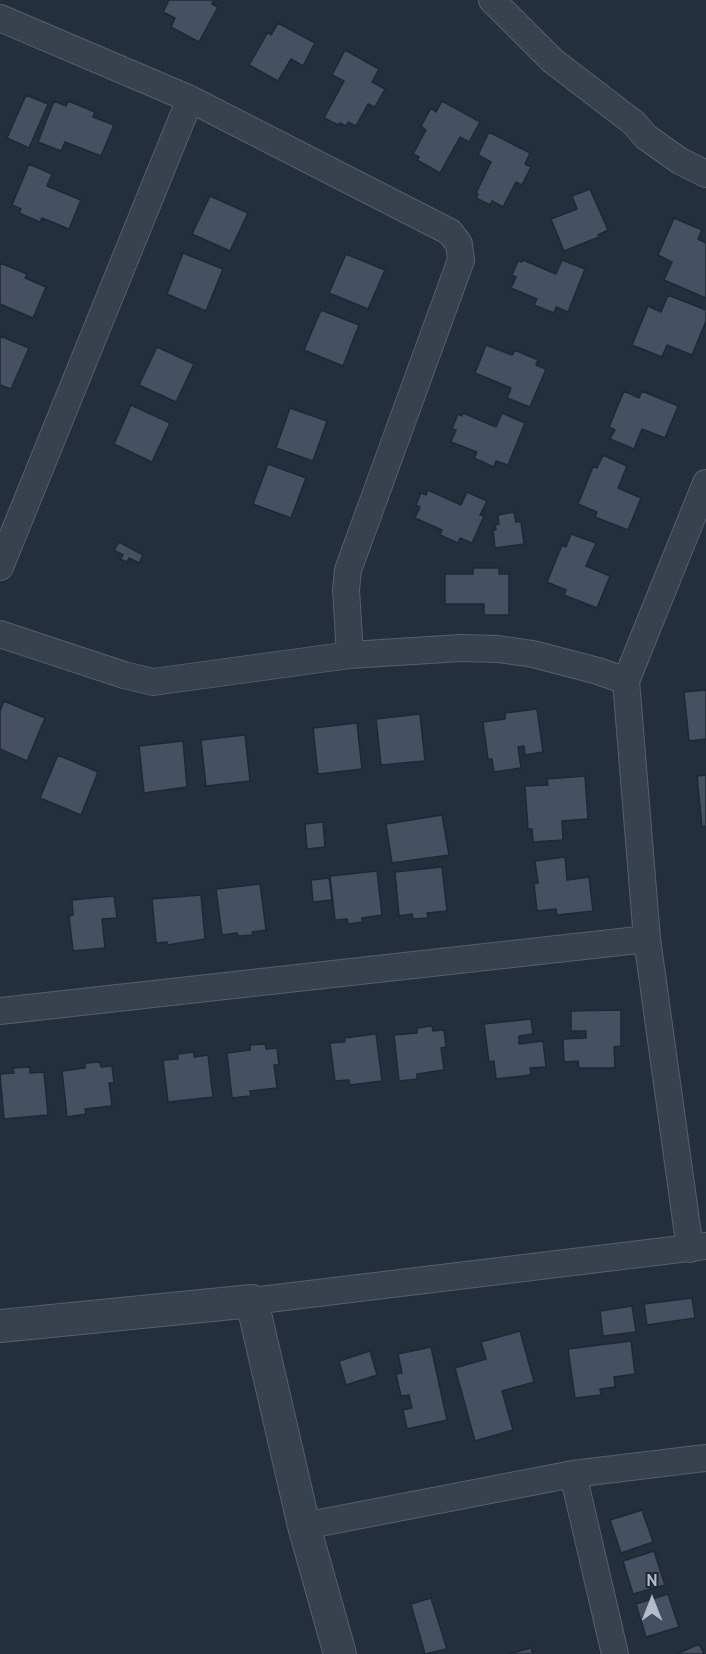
<!DOCTYPE html>
<html>
<head>
<meta charset="utf-8">
<style>
	body { margin:0 }
	#map { position:relative; width:706px; height:1654px; overflow:hidden; background:#242f3e; font-family:Overpass,sans-serif }
	canvas { display:block }
	.north { position:absolute; left:622px; top:1570px; width:60px; height:60px; -webkit-text-stroke:4px #1d2633; paint-order:stroke; rotate:0deg; font-size:16px; font-weight:700; line-height:24px; text-align:center; color:#b4bcc9 }
	.north::after { content:''; display:block; margin:auto; width:21px; height:27px; background:#b4bcc9; clip-path:polygon(50% 0,100% 100%,50% 72%,0 100%) }
</style>
</head>
<body>
<div id="map">
<canvas width="706" height="1654"></canvas>
<div class="north">N</div>
</div>
<script>
const g = document.querySelector('canvas').getContext('2d');
g.lineJoin = 'round';
function fill(path, color) {
  g.fillStyle = color;
  g.fill(path, 'evenodd');
}
function shape(rows) {
  const path = new Path2D();
  for (const r of rows) {
    path.moveTo(r[0], r[1]);
    for (let i = 2; i < r.length; i += 2) path.lineTo(r[i], r[i + 1]);
  }
  return path;
}
function stroke(path, color, width, dash) {
  g.strokeStyle = color;
  g.lineWidth = width;
  g.lineCap = dash ? 'butt' : 'round';
  g.setLineDash(dash || []);
  g.stroke(path);
}
const building = shape([
	[169,0,214,0,212,4,218,7,199,42,171,27,175,18,163,12,169,0],
	[278,23,315,43,303,66,291,59,278,81,249,65,268,32,271,35,278,23],
	[345,50,379,69,372,82,385,89,375,107,368,104,356,126,348,122,346,126,340,123,338,125,324,118,344,81,332,75,345,50],
	[26,95,48,104,29,148,7,138,26,95],
	[54,101,66,106,68,101,95,112,93,117,114,125,101,156,65,142,61,151,38,142,54,101],
	[442,101,480,122,469,142,460,137,440,173,417,160,419,157,413,154,426,130,421,126,431,108,436,112,442,101],
	[489,132,530,153,525,164,531,167,522,185,516,182,503,207,492,201,490,205,476,198,478,194,476,193,491,162,478,155,489,132],
	[29,164,52,174,47,186,81,200,69,229,42,218,40,222,19,213,21,209,12,205,29,164],
	[590,189,608,230,598,235,599,237,564,251,551,219,577,209,572,196,590,189],
	[210,196,248,213,230,251,192,234,210,196],
	[674,218,702,230,698,239,706,243,706,298,664,280,672,262,658,255,674,218],
	[183,253,223,269,206,311,167,294,183,253],
	[346,254,385,270,368,309,329,293,346,254],
	[523,260,556,274,562,260,585,269,568,312,556,307,554,313,534,305,537,299,511,288,516,277,512,275,518,261,522,262,523,260],
	[0,263,27,274,25,278,46,287,33,318,0,304,0,263],
	[668,295,706,310,706,321,692,355,667,345,662,357,632,345,648,306,661,312,668,295],
	[321,310,359,325,343,366,304,350,321,310],
	[0,336,29,348,11,389,0,385,0,336],
	[486,345,512,355,515,350,538,360,536,365,546,369,530,407,507,398,511,388,475,373,486,345],
	[157,347,194,364,176,402,139,385,157,347],
	[624,391,639,398,642,391,678,406,665,438,642,429,634,449,610,439,615,430,609,427,624,391],
	[131,405,170,423,152,462,114,444,131,405],
	[290,408,327,421,313,461,276,448,290,408],
	[463,413,496,427,502,413,525,423,508,465,496,461,494,467,474,458,477,452,451,442,456,430,452,429,458,414,462,416,463,413],
	[603,455,627,466,618,488,641,498,628,530,595,517,597,512,578,504,593,467,597,468,603,455],
	[268,464,306,478,291,518,253,504,268,464],
	[428,490,461,505,467,492,487,501,480,515,484,516,472,543,460,538,458,543,440,535,442,530,415,518,420,507,416,505,421,493,426,495,428,490],
	[514,512,516,522,521,522,524,544,495,548,493,530,496,530,495,525,499,524,498,515,514,512],
	[571,534,596,543,586,566,610,576,597,608,564,595,566,590,547,582,562,545,566,547,571,534],
	[119,542,143,555,139,563,129,558,127,562,120,559,123,555,114,550,119,542],
	[473,568,499,568,499,574,509,574,509,615,484,615,484,604,445,604,445,574,473,574,473,568],
	[706,690,706,739,689,741,684,692,706,690],
	[4,701,45,718,27,761,0,749,0,711,4,701],
	[537,709,543,752,525,755,524,746,518,747,521,768,494,772,492,759,488,759,483,722,505,719,505,713,537,709],
	[420,714,425,761,381,765,376,719,420,714],
	[357,723,362,769,318,774,313,728,357,723],
	[245,735,250,781,206,786,201,740,245,735],
	[183,741,187,787,144,793,139,746,183,741],
	[58,755,98,772,81,815,40,798,58,755],
	[706,775,706,826,702,827,697,776,706,775],
	[585,776,588,819,562,821,563,840,533,842,532,829,528,829,525,786,548,785,547,779,585,776],
	[442,815,449,855,392,863,386,824,442,815],
	[323,822,325,847,307,849,305,824,323,822],
	[565,857,567,880,589,877,593,911,557,915,556,909,537,911,534,884,538,883,535,861,565,857],
	[442,867,447,911,427,913,428,918,413,919,412,914,399,916,395,872,442,867],
	[377,871,382,915,362,918,362,922,348,924,347,919,335,920,330,876,377,871],
	[329,878,332,900,313,902,311,880,329,878],
	[260,884,266,930,252,932,253,935,238,936,237,933,222,935,216,889,260,884],
	[201,895,205,939,167,945,167,942,156,943,152,899,201,895],
	[114,896,117,918,102,919,105,948,73,951,69,916,73,915,72,900,114,896],
	[621,1010,621,1046,614,1047,615,1068,579,1068,578,1061,564,1062,563,1039,586,1038,586,1031,571,1031,571,1011,621,1010],
	[531,1019,533,1034,519,1036,519,1044,543,1041,546,1067,530,1068,531,1075,496,1079,494,1061,489,1062,484,1024,531,1019],
	[432,1026,433,1031,444,1030,446,1047,441,1048,444,1070,417,1074,417,1079,399,1081,394,1035,417,1033,417,1028,432,1026],
	[376,1034,382,1081,350,1085,349,1080,335,1081,330,1043,345,1042,344,1038,376,1034],
	[265,1044,266,1049,277,1048,279,1065,274,1065,277,1088,250,1091,251,1096,232,1098,227,1053,250,1050,250,1045,265,1044],
	[194,1052,194,1057,208,1055,213,1097,168,1102,163,1060,178,1059,178,1054,194,1052],
	[100,1062,101,1067,112,1066,114,1083,109,1083,112,1106,85,1109,86,1114,67,1117,62,1071,85,1068,85,1063,100,1062],
	[30,1067,30,1073,44,1072,48,1115,4,1119,0,1074,14,1073,13,1068,30,1067],
	[692,1298,695,1318,647,1325,644,1304,692,1298],
	[632,1306,636,1332,603,1336,600,1311,632,1306],
	[520,1331,534,1382,502,1391,513,1430,475,1441,455,1368,486,1359,481,1342,520,1331],
	[631,1341,635,1374,614,1377,615,1387,600,1389,601,1395,575,1398,568,1349,631,1341],
	[431,1347,447,1420,407,1429,403,1410,412,1408,409,1395,401,1396,396,1374,402,1373,398,1354,431,1347],
	[370,1351,377,1375,346,1385,339,1361,370,1351],
	[642,1510,653,1542,621,1553,610,1520,642,1510],
	[654,1551,665,1585,633,1594,623,1561,654,1551],
	[668,1594,679,1627,646,1637,636,1604,668,1594],
	[431,1598,447,1649,425,1654,411,1604,431,1598],
	[699,1644,704,1654,677,1654,699,1644],
	[531,1648,533,1654,509,1654,531,1648]
]);
fill(building, '#455162');
stroke(building, '#1f2835', 1.5);
const minor = shape([
	[492,0,553,61,634,123,646,137,680,161,706,174],
	[0,18,190,99,450,232,459,244,461,260,348,570,346,590,350,655],
	[0,567,190,99],
	[0,634,124,675,153,682,350,655,461,648,498,649,533,654,598,671,626,681],
	[0,1011,647,939],
	[690,1249,647,939,626,681,706,483],
	[252,1301,706,1246],
	[573,1474,615,1654],
	[304,1526,573,1474,706,1458]
]);
const tertiary = shape([
	[0,1326,252,1301,304,1526,340,1654]
]);
stroke(minor, '#565f6c', 28);
stroke(tertiary, '#565f6c', 34);
stroke(minor, '#38414e', 26);
stroke(tertiary, '#38414e', 32);
</script>
</body>
</html>
